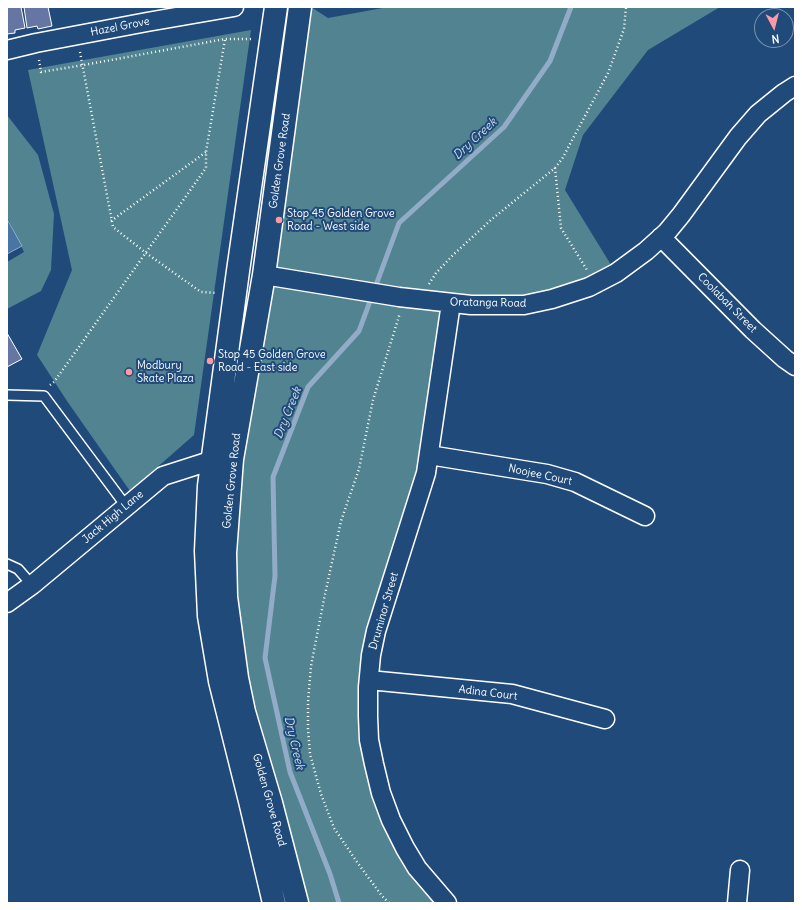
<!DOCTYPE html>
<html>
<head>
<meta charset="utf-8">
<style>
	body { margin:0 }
	#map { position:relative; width:802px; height:910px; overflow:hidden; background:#1f4a7a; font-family:Delius,sans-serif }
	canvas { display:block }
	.frame { position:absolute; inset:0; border:8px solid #fff; pointer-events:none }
	.north { position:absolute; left:754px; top:8px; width:40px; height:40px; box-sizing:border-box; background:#1f4a7a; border:1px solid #7992af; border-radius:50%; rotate:173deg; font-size:11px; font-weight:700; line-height:16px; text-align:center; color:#fff }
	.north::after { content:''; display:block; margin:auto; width:14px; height:18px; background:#ff9aa2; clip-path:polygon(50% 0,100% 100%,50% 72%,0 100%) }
</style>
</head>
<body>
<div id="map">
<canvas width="802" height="910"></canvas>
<div class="frame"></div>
<div class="north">N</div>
</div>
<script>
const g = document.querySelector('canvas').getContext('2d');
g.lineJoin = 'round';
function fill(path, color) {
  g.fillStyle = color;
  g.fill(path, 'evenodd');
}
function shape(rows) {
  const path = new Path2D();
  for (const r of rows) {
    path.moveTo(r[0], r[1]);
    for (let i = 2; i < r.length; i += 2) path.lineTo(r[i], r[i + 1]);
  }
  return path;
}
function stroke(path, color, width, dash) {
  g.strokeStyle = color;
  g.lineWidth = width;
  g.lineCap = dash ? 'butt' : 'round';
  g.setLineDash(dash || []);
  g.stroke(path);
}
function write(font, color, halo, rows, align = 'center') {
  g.font = font + ' Delius,sans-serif';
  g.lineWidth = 4;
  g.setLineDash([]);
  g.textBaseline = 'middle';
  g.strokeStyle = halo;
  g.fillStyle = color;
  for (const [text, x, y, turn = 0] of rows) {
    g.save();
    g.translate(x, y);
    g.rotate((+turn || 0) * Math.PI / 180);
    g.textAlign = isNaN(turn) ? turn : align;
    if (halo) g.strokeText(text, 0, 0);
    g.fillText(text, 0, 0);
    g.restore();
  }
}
fill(shape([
	[300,7,311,7,328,18,388,7,720,7,648,50,583,135,565,190,616,273,552,299,451,303,426,473,371,655,381,793,447,903,297,903,226,597],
	[251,30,194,435,130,491,67,401,37,355,72,270,28,70],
	[7,115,38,155,54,214,51,270,41,291,7,309,7,262,24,252,7,217]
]), '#518490');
const water = shape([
	[7,219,22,246,7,254,7,219]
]);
fill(water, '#4975a4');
stroke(water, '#92acc8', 1);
stroke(shape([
	[339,903,330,874,290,772,265,658,275,576,273,477,308,387,359,331,399,223,504,127,550,61,571,7]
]), '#92acc8', 5);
const building = shape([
	[7,7,21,7,25,28,15,30,15,33,7,34,7,7],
	[24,7,48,7,52,26,38,29,37,26,27,28,24,7],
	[7,333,22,359,7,367,7,333]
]);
fill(building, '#6676a4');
stroke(building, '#fff', 1);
const service = shape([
	[7,395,44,396,126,506],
	[7,564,18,569,32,585]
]);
const minor = shape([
	[7,50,36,43,147,22,234,7],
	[661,237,753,330,785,359,795,366],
	[264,275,399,297,471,305,524,305,552,299,589,287,616,273,646,251,667,232,681,215,738,137,758,114,784,93,795,86],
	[429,455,547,474,575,482,645,516],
	[7,603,32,585,163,476,213,460,225,459],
	[369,680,512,694,605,719],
	[447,903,417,868,405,848,391,820,381,793,374,764,369,740,368,716,368,687,371,655,376,631,426,473,451,303],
	[737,903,740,870]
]);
const secondary = shape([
	[274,903,250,801,220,681,209,616,206,551,209,486,238,271,276,7],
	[297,903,271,803,244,712,237,678,226,597,225,553,232,459,264,275,300,7]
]);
stroke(service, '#fff', 12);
stroke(minor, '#fff', 21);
stroke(secondary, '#fff', 25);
stroke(shape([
	[80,52,113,227,146,253,201,292,217,293],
	[39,60,41,72,84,65,225,39,252,39],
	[555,168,561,228,587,270],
	[111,221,206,152],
	[429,284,436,273,454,254,492,219,555,168,562,159,608,73,624,29,626,7],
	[50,385,54,382,206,168,206,152,225,39],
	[389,903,382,896,357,862,334,828,321,794,310,754,308,729,308,702,311,666,324,599,341,521,359,469,373,400,400,313]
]), '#fff', 2.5, [1, 3]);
stroke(service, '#1f4a7a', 9);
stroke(minor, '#1f4a7a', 18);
stroke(secondary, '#1f4a7a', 22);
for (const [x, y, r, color] of [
	[279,220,4,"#ff9aa2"],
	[210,361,4,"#ff9aa2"],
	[129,372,4,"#ff9aa2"]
]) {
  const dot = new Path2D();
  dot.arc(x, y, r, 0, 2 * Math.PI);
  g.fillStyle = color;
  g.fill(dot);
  stroke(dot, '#1f4a7a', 1.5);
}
write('11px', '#fff', '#1f4a7a', [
	["Hazel Grove",120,27,-11],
	["Golden Grove Road",280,161,-82],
	["Oratanga Road",488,303,1],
	["Coolabah Street",727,303,45],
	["Noojee Court",540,475,12],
	["Golden Grove Road",232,481,-84],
	["Jack High Lane",113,517,-40],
	["Druminor Street",384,611,-74],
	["Adina Court",488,693,7],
	["Golden Grove Road",269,800,74]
]);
write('11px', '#fff', '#1f4a7a', [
	["Stop 45 Golden Grove",287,214],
	["Road - West side",287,227],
	["Stop 45 Golden Grove",218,355],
	["Road - East side",218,368],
	["Modbury",137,366],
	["Skate Plaza",137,379]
], 'left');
write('italic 12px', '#d2dce8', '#1f4a7a', [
	["Dry Creek",475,139,-43],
	["Dry Creek",288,413,-68],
	["Dry Creek",294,743,77]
]);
</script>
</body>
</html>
